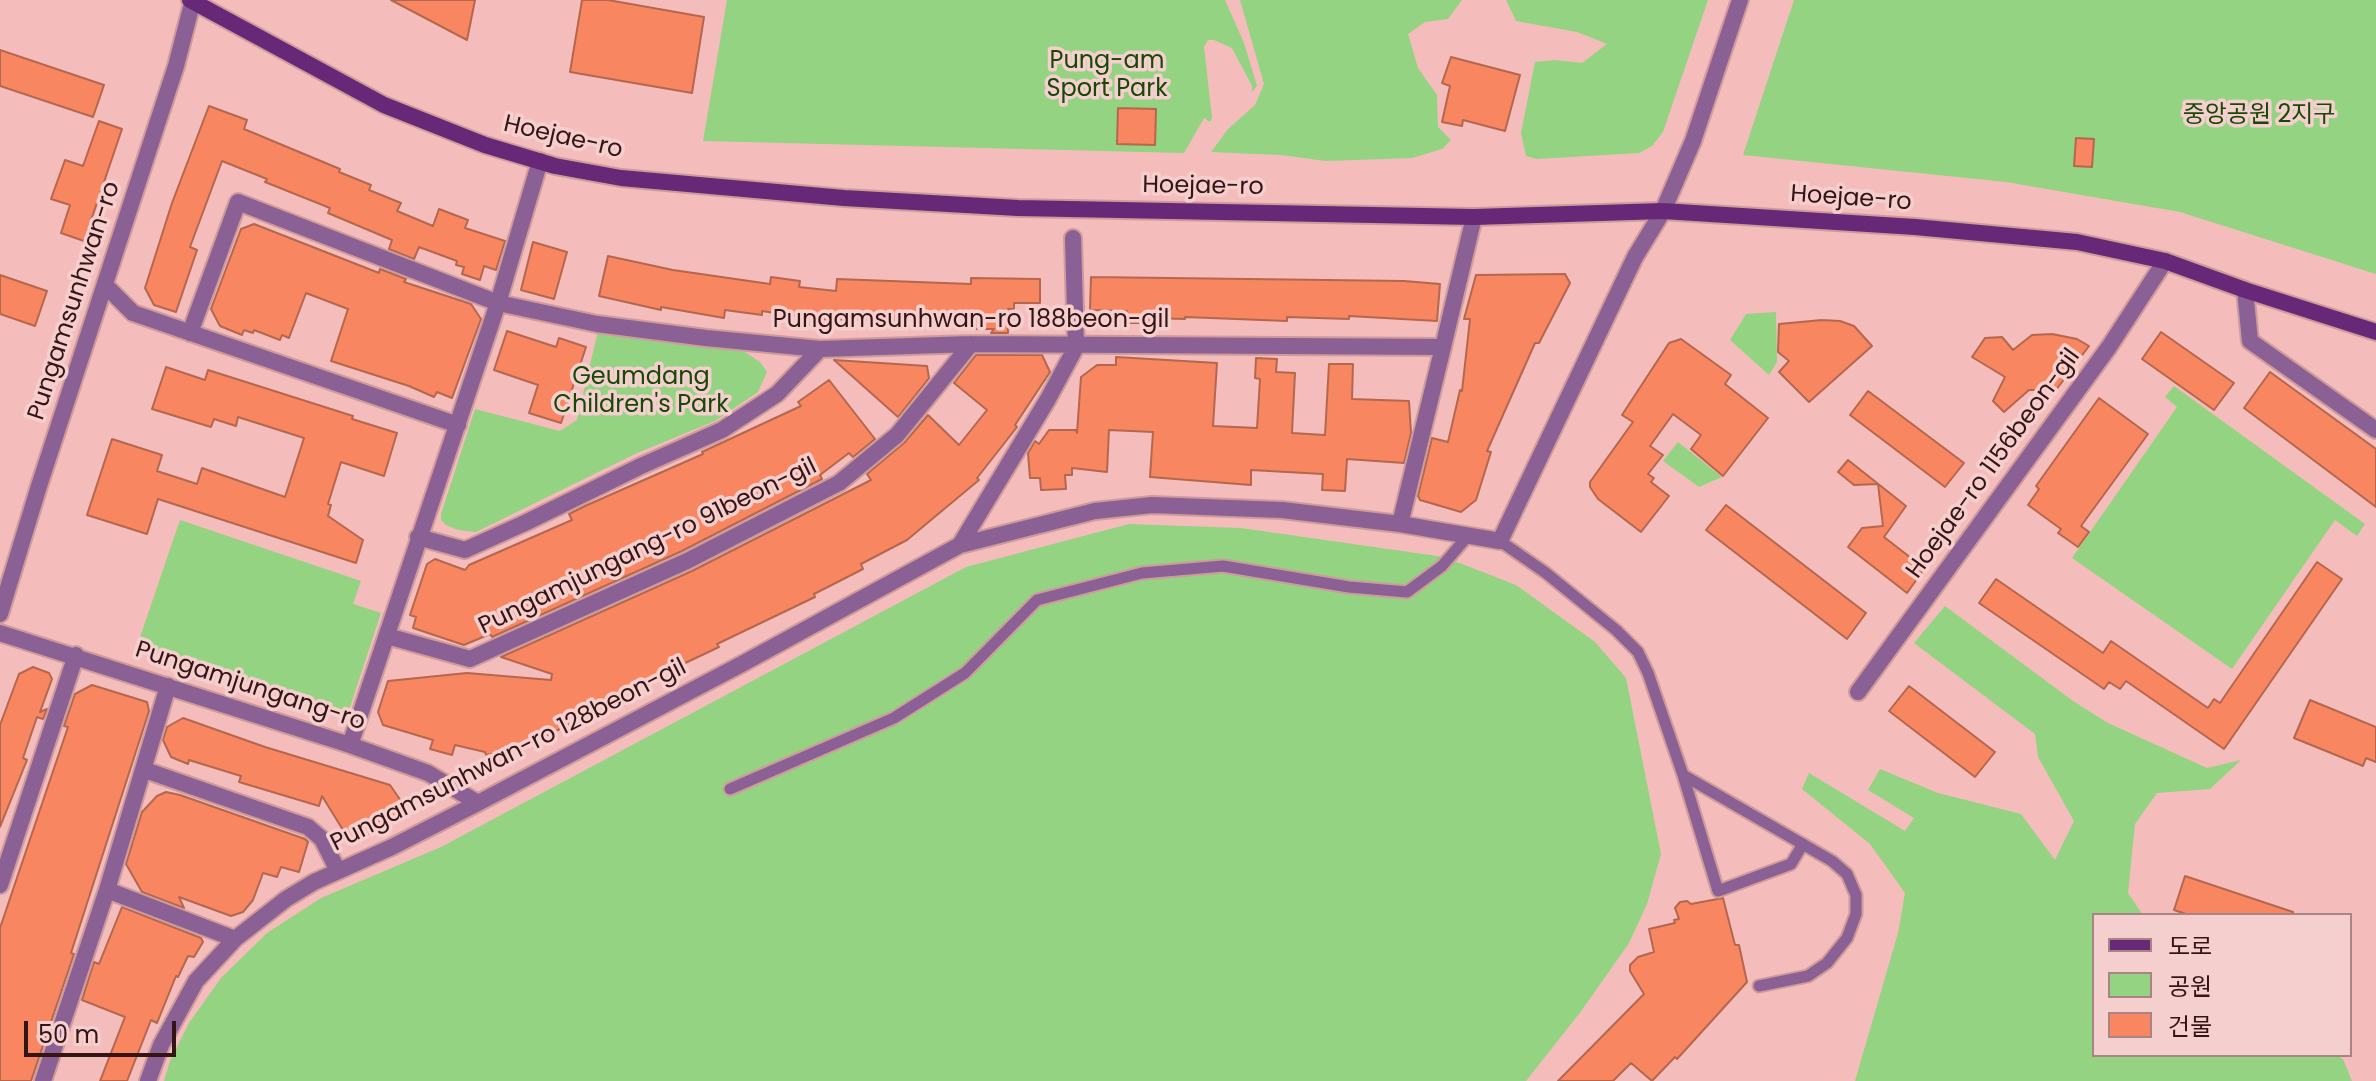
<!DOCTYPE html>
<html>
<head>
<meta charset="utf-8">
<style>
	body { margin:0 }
	#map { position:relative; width:2376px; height:1081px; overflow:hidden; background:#f4bdbc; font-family:Poppins,"Noto Sans KR",sans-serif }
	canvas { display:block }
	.legend { position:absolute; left:2092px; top:913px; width:260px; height:144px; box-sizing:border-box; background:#f5cfce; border:2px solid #a88484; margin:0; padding:10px 14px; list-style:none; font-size:24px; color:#351415 }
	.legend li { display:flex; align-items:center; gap:16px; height:40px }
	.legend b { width:40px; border:2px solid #a88484 }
	.scale { position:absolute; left:24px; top:1021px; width:152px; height:36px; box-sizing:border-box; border:4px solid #351415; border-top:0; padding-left:10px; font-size:24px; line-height:28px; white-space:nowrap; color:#351415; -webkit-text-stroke:6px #f5cfce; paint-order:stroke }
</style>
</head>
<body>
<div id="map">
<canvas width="2376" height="1081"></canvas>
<ul class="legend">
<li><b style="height:10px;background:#682878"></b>도로</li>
<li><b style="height:22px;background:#93d381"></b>공원</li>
<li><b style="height:22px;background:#f88761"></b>건물</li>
</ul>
<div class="scale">50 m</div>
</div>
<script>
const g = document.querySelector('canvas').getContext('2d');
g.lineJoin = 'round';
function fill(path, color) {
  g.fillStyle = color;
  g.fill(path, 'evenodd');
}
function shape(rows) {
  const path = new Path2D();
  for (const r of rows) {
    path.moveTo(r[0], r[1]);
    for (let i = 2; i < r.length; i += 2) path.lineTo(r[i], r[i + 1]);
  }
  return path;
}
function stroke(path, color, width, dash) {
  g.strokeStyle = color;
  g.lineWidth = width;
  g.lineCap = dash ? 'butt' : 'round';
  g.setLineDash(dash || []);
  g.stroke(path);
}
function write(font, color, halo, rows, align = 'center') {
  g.font = font + ' Poppins,"Noto Sans KR",sans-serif';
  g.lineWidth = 7;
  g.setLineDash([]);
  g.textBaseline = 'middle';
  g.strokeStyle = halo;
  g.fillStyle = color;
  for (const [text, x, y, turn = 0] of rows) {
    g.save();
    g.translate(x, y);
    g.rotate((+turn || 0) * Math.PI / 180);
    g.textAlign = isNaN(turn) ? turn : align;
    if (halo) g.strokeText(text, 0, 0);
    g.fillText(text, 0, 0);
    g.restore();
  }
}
fill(shape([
	[727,0,1225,0,1244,43,1257,86,1252,92,1252,86,1232,48,1214,40,1208,40,1204,47,1212,118,1210,122,1204,118,1184,153,703,141],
	[1240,0,1462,0,1448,19,1425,22,1408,34,1418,68,1437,95,1438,127,1451,140,1442,149,1412,158,1326,161,1281,155,1211,152,1228,129,1255,105,1264,84],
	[1506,0,1708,0,1663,132,1652,146,1639,153,1537,159,1526,156,1521,133,1535,62,1555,60,1582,63,1607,44,1577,32,1516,21],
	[1794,0,2376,0,2376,274,2180,212,2006,182,1743,155],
	[1776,312,1777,362,1769,375,1730,340,1746,314],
	[598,331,745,352,760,362,767,372,758,392,715,421,635,454,476,532,458,530,446,525,441,520,441,514,475,409,560,431,577,420],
	[2174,386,2365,524,2357,536,2335,520,2232,669,2072,558,2177,407,2165,397],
	[1678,442,1722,477,1699,487,1663,461],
	[180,520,361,581,353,604,381,613,350,707,338,712,137,646],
	[1129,524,1241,528,1444,557,1516,585,1595,642,1626,678,1661,854,1647,904,1629,943,1582,1010,1526,1081,164,1081,170,1061,189,1023,221,978,267,933,321,898,441,847,966,567],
	[1945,606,2073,701,2108,723,2207,768,2241,760,2210,789,2157,793,2135,824,2128,893,2143,915,2094,915,2094,1055,2336,1055,2343,1059,2352,1081,1855,1081,1898,933,1905,893,1870,844,1802,789,1809,773,1905,831,1914,818,1868,790,1880,769,1938,793,2021,814,2055,860,2074,821,2038,757,2035,734,1914,643]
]), '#93d381');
const building = shape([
	[391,0,475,0,467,40,391,0],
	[582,0,608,0,704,17,692,93,570,72,582,0],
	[0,50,104,85,93,117,0,86,0,50],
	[1451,57,1520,75,1505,131,1463,120,1462,126,1442,122,1450,86,1442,83,1451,57],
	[209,106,247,120,244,129,340,169,339,172,371,185,369,190,401,203,397,211,433,226,439,209,468,220,465,228,505,241,496,270,484,266,480,280,462,274,464,267,456,265,457,261,419,247,414,259,389,249,392,240,328,213,330,208,265,182,267,179,222,161,190,247,197,250,176,312,154,305,145,288,172,203,209,106],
	[1118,108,1156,109,1155,145,1117,144,1118,108],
	[99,121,122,129,84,241,61,233,70,205,51,199,65,160,83,166,99,121],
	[2076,138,2094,139,2092,167,2074,166,2076,138],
	[254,224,379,273,380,269,406,279,404,282,471,304,481,319,452,398,437,392,434,397,409,386,331,361,348,309,306,293,289,338,282,335,280,340,254,330,253,333,244,330,242,335,220,326,211,309,241,229,254,224],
	[533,242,567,252,554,299,521,290,533,242],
	[608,256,673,270,770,284,771,277,800,281,799,287,836,291,837,279,971,284,971,278,1040,279,1040,303,1014,303,1014,309,1008,309,1008,333,991,333,994,329,971,329,971,316,926,314,926,318,895,316,894,321,823,319,822,326,799,324,800,317,762,311,762,315,725,310,724,318,661,307,661,310,599,296,608,256],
	[1565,274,1570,283,1539,343,1535,343,1487,451,1491,452,1476,500,1461,512,1420,500,1418,496,1432,438,1448,442,1460,390,1462,391,1470,319,1464,319,1476,275,1565,274],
	[0,275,47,291,35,326,0,314,0,275],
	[1091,277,1404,281,1440,284,1437,321,1349,316,1349,319,1287,317,1287,321,1185,317,1185,319,1151,318,1150,323,1126,323,1127,311,1090,310,1091,277],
	[1822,320,1840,321,1854,326,1872,346,1809,402,1779,372,1789,361,1778,352,1779,324,1822,320],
	[507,331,556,347,559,338,586,347,561,423,529,413,538,385,494,370,507,331],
	[2161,332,2234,383,2214,410,2142,359,2161,332],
	[2052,334,2077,339,2089,346,2056,390,2029,390,2004,412,1993,401,2005,377,1972,357,1985,338,2002,337,2013,350,2032,335,2052,334],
	[1681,339,1731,375,1725,384,1768,418,1723,476,1691,449,1701,435,1673,414,1650,446,1663,455,1648,474,1654,478,1651,482,1669,496,1641,532,1598,499,1590,487,1590,482,1633,422,1622,415,1669,343,1681,339],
	[976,355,1042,355,1050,372,1015,425,1017,427,977,478,979,480,907,540,861,564,863,569,814,594,815,597,717,644,719,647,622,693,573,720,575,722,515,750,486,755,485,752,455,745,452,755,430,749,433,740,383,725,378,712,388,681,467,673,551,680,552,674,501,657,692,571,871,480,867,474,904,443,928,415,959,445,987,410,954,383,976,355],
	[1116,357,1217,363,1213,426,1257,428,1260,379,1255,378,1256,358,1277,359,1276,372,1295,373,1292,433,1325,435,1329,364,1353,364,1352,399,1409,401,1411,433,1404,463,1347,459,1345,491,1322,490,1323,474,1251,470,1251,485,1150,477,1153,432,1109,430,1107,472,1072,468,1072,475,1065,475,1066,489,1041,490,1040,478,1030,478,1028,453,1035,441,1039,444,1049,430,1076,430,1077,433,1081,377,1097,365,1116,365,1116,357],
	[834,360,927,366,929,378,898,417,834,360],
	[166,367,205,380,208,370,353,416,352,419,397,433,384,476,341,462,328,504,331,505,328,516,363,540,356,563,158,499,147,534,87,515,112,439,162,455,157,471,197,484,202,468,285,497,304,438,238,417,236,426,214,419,211,427,152,409,166,367],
	[2270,372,2376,449,2376,507,2244,408,2270,372],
	[829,380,875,439,853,457,849,453,820,475,822,479,682,551,492,637,490,634,464,645,413,628,416,617,410,615,427,564,435,559,465,570,469,565,572,520,569,514,585,506,703,454,702,452,801,406,798,402,829,380],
	[1868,391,1964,463,1945,487,1850,415,1868,391],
	[2099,398,2148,434,2081,526,2089,532,2078,547,2058,533,2061,529,2028,505,2039,489,2036,486,2099,398],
	[1848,460,1906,506,1884,537,1920,565,1922,572,1907,593,1848,547,1862,528,1883,526,1878,484,1854,485,1838,472,1848,460],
	[1726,505,1866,613,1847,639,1706,530,1726,505],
	[2317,562,2342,579,2224,749,2126,681,2120,689,2109,682,2104,689,1979,603,1996,579,2103,653,2111,641,2208,708,2214,699,2220,703,2317,562],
	[33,667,49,673,52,679,40,712,47,709,43,719,37,717,23,758,27,760,0,827,0,725,19,674,33,667],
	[92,685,147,702,149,711,71,953,74,954,31,1081,0,1081,0,928,68,727,64,726,75,694,92,685],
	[1909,686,1995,752,1975,777,1889,711,1909,686],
	[2310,700,2376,727,2376,762,2366,758,2363,766,2294,738,2310,700],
	[183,718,265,747,390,785,403,804,399,818,351,843,322,796,319,806,239,782,241,776,189,760,188,764,171,757,163,740,167,727,183,718],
	[166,792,180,795,305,839,308,842,299,872,281,867,277,877,263,873,253,900,243,912,231,916,179,897,184,908,142,892,126,864,142,812,157,796,166,792],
	[2185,876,2293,912,2293,915,2189,915,2174,910,2185,876],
	[1723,898,1735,945,1739,945,1747,982,1677,1059,1675,1057,1652,1081,1631,1063,1613,1081,1558,1081,1644,994,1630,971,1630,965,1638,957,1654,952,1649,929,1675,923,1674,920,1679,919,1675,908,1680,902,1687,901,1691,904,1723,898],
	[122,907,201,938,203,942,194,957,188,956,178,977,176,976,157,1023,151,1020,127,1081,100,1081,125,1017,82,1000,94,962,99,964,122,907]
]);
fill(building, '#f88761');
stroke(building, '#b4674e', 2);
const service = shape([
	[1500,541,1546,573,1616,630,1638,652,1648,673,1683,775,1718,891,1791,864,1803,844],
	[1683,775,1832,861,1847,874,1856,895,1856,914,1847,938,1827,963,1808,976,1759,986],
	[730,789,894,718,965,673,1037,600,1142,573,1223,566,1349,587,1407,592,1442,566,1467,537]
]);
const pedestrian = shape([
	[1073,238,1076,347],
	[498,303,540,161],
	[1443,347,1474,217]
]);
const minor = shape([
	[106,286,133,313,458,425],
	[2245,290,2250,341,2376,430],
	[190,333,238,202,498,303,597,324,706,338,820,349,971,344,1443,347,1400,524],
	[418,537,465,550,527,522,641,466,722,430,777,394,820,349],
	[960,545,1048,399,1076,347],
	[0,633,350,745,428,773,478,803],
	[387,636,470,659,687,561,839,483,897,435,971,344],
	[1858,692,2109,347,2165,261],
	[350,745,498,303],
	[145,770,308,827,322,839,338,871],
	[0,885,76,655],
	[107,890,235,939],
	[43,1081,107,890,168,686],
	[148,1081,161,1045,196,981,235,939,286,899,314,882,392,847,478,803,740,665,960,545,1095,511,1152,505,1282,510,1400,524,1500,541]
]);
const tertiary = shape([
	[1500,541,1635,257,1663,211,1693,141,1740,0],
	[0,614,39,486,176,66,193,0]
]);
const secondary = shape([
	[190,0,384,105,485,145,555,166,621,178,844,198,1018,208,1474,217,1663,211,1915,227,2077,242,2165,261,2245,290,2376,332]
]);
stroke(service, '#ce9b9b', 15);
stroke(pedestrian, '#ce9b9b', 20);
stroke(minor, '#ce9b9b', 20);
stroke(tertiary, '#ce9b9b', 20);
stroke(secondary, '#ce9b9b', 20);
stroke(service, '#8a6095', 11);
stroke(pedestrian, '#8a6095', 16);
stroke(minor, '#8a6095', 16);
stroke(tertiary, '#8a6095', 16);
stroke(secondary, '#682878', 16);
write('24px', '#184806', '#f5cfce', [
	["Pung-am",1107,62],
	["Sport Park",1107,90],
	["중앙공원 2지구",2259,116],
	["Geumdang",641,378],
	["Children's Park",641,406]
]);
write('24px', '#351415', '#f5cfce', [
	["Hoejae-ro",563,138,13],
	["Hoejae-ro",1203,187,1],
	["Hoejae-ro",1851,199,4],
	["Pungamsunhwan-ro",75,301,-72],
	["Pungamsunhwan-ro 188beon-gil",971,321],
	["Hoejae-ro 1156beon-gil",1994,464,-54],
	["Pungamjungang-ro 91beon-gil",648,547,-26],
	["Pungamjungang-ro",250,687,18],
	["Pungamsunhwan-ro 128beon-gil",509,756,-27]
]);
</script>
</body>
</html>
